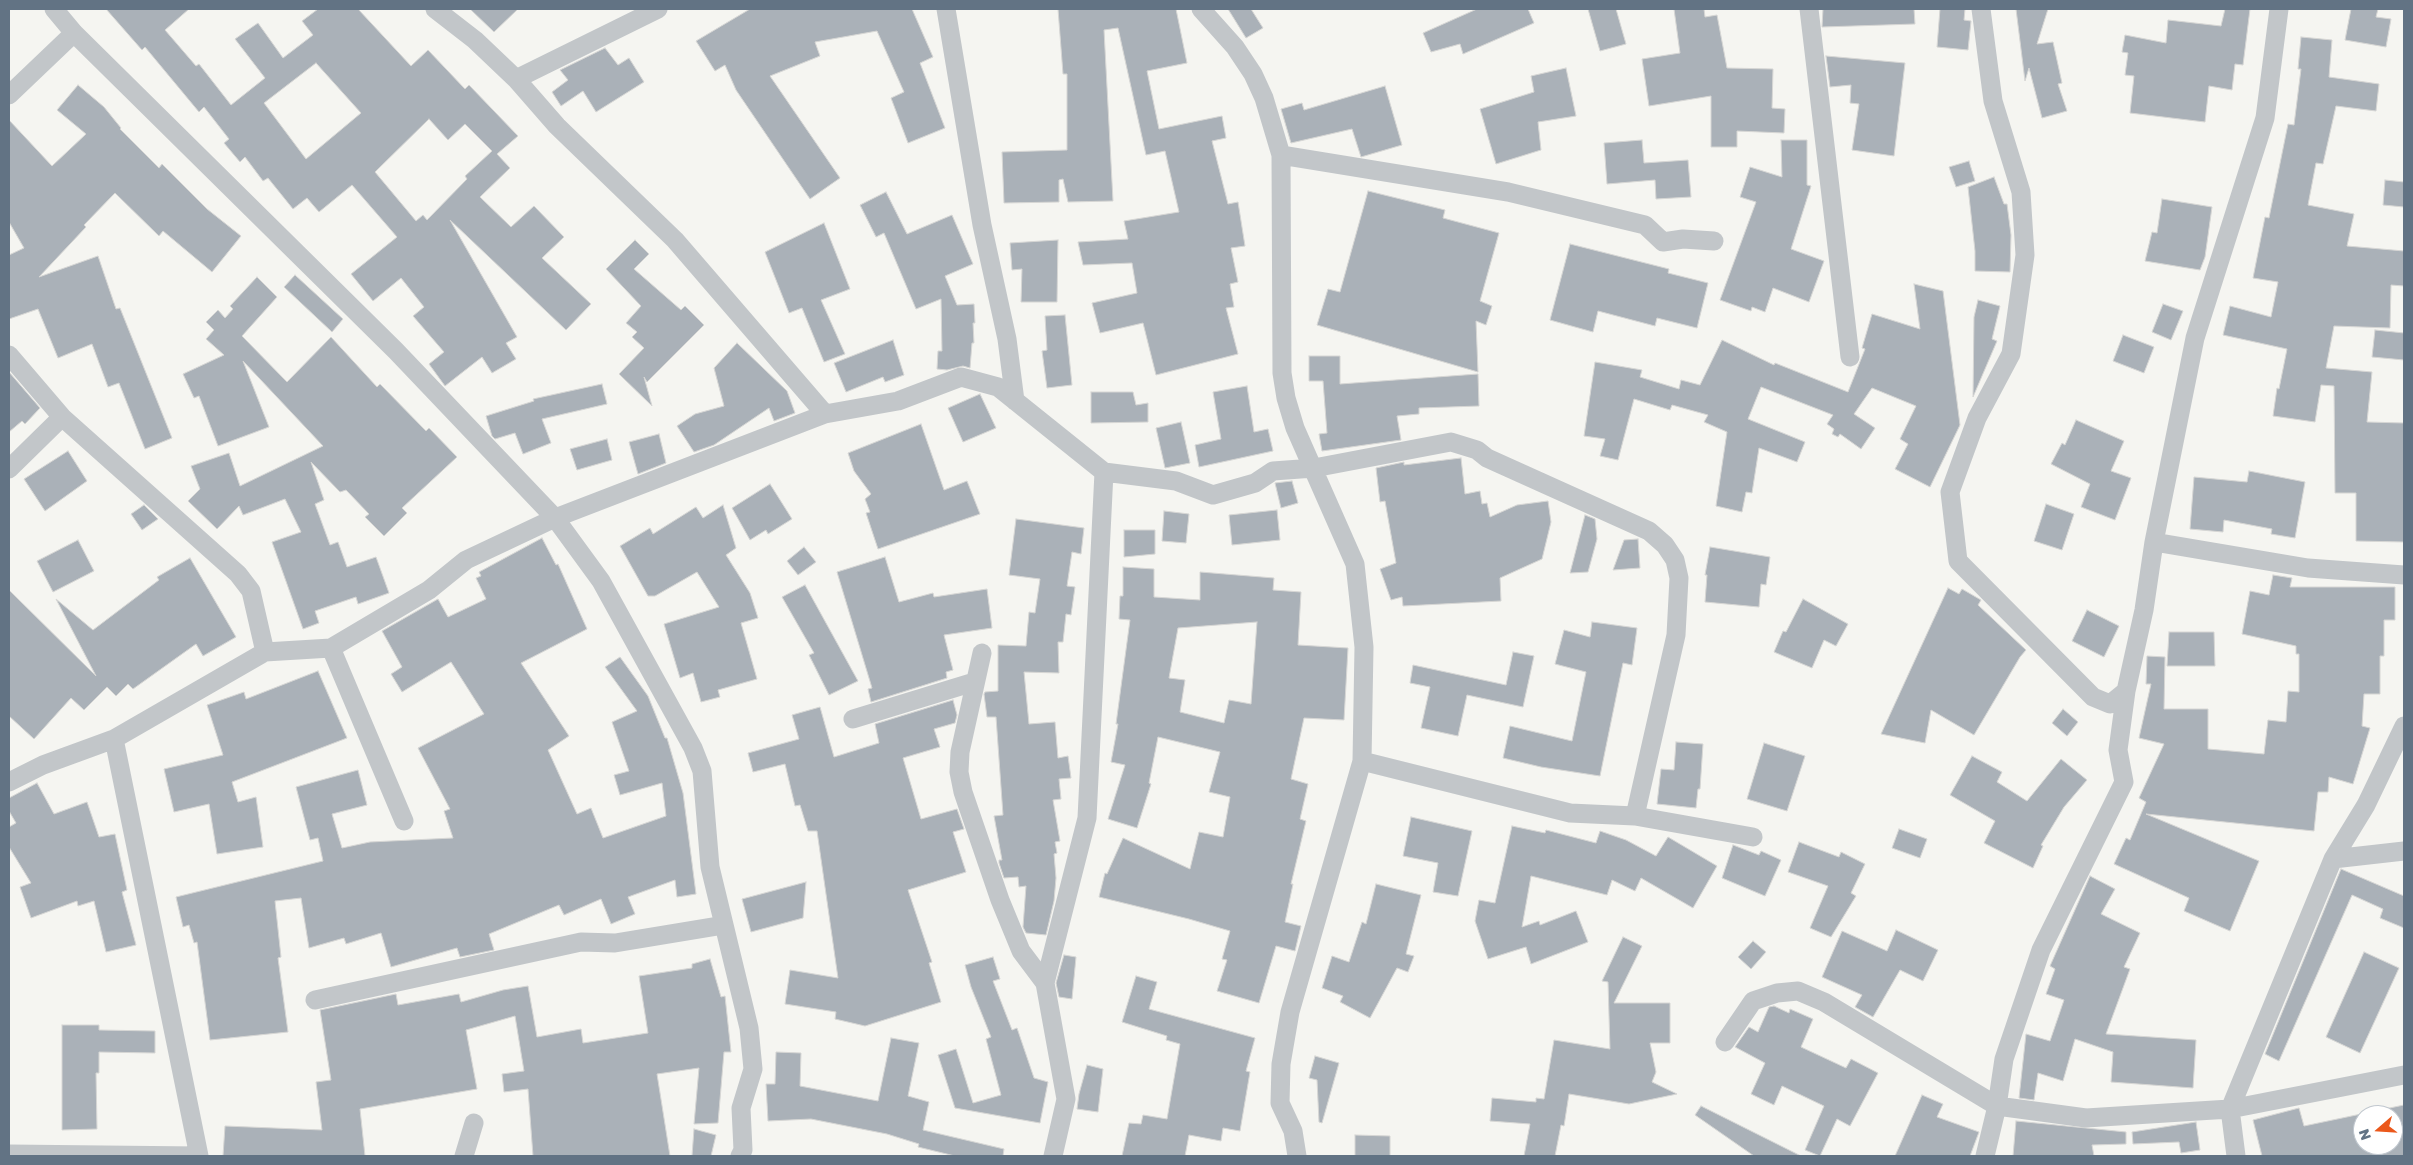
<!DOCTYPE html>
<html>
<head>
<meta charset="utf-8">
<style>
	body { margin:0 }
	#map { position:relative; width:2413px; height:1165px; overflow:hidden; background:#f5f5f1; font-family:"Golos Text",sans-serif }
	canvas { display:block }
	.frame { position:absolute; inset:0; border:10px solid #627384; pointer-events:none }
	.north { position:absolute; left:2353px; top:1105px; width:50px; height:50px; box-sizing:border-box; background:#fff; border:1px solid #c0c7ce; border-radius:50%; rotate:251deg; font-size:14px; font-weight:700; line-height:20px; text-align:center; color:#627384 }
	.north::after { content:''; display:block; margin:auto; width:18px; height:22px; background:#eb581b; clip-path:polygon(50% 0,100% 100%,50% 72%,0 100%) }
</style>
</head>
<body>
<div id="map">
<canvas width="2413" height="1165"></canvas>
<div class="frame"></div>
<div class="north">N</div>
</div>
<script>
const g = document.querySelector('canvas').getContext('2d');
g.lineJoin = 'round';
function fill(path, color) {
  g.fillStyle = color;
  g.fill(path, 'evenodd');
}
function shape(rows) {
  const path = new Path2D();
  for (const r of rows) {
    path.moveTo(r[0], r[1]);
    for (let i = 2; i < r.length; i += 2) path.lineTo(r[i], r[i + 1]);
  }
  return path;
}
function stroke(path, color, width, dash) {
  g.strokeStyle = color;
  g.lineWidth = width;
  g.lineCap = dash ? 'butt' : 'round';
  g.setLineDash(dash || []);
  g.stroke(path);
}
const building = shape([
	[106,9,189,9,165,30,196,66,199,64,231,105,265,78,235,39,258,23,283,58,313,35,302,21,318,9,358,9,411,66,428,50,465,89,469,85,518,136,497,154,510,168,480,197,511,227,534,206,564,237,542,258,591,304,566,330,450,220,517,337,506,343,516,359,492,373,482,357,445,386,429,364,444,352,413,316,424,307,401,278,373,301,351,274,397,237,352,185,319,212,307,198,293,209,268,178,263,181,245,157,240,162,224,143,229,139,204,107,199,112,145,47,142,50,106,9],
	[316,63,361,113,306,159,264,103,316,63],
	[429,119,448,140,465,124,492,151,465,176,467,179,427,220,423,215,416,221,375,172,429,119],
	[470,9,518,9,494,32,470,9],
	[750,9,912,9,933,57,920,63,945,128,908,143,891,98,904,92,877,31,815,42,820,56,770,76,840,178,810,199,736,90,725,65,715,71,696,41,750,9],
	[1058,9,1176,9,1187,63,1147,71,1159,129,1222,116,1226,138,1212,141,1228,204,1238,202,1245,246,1231,248,1238,282,1230,284,1234,307,1226,308,1238,354,1156,375,1143,323,1100,333,1092,303,1137,293,1132,263,1083,265,1078,242,1128,239,1124,221,1179,212,1165,151,1146,155,1118,28,1104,30,1113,201,1068,202,1063,179,1059,180,1059,202,1004,203,1002,152,1067,150,1067,74,1063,74,1058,9],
	[1228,9,1251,9,1263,28,1246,38,1228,9],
	[1477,9,1528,9,1534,23,1463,54,1460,44,1431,52,1423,33,1477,9],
	[1588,9,1616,9,1626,44,1600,51,1588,9],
	[1674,9,1704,9,1705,17,1717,15,1727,68,1773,69,1772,108,1785,109,1784,133,1737,131,1737,147,1711,147,1711,96,1649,106,1642,59,1680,53,1674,9],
	[1823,9,1914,9,1915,24,1822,27,1823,9],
	[1940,9,1965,9,1964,20,1971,21,1968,50,1937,47,1940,9],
	[2016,9,2048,9,2037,44,2053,42,2062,83,2058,84,2067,111,2042,118,2029,68,2025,81,2016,9],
	[2225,9,2250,9,2243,65,2235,64,2232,90,2209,86,2205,122,2130,113,2134,76,2125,75,2128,53,2122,52,2125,35,2166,43,2168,20,2221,26,2225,9],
	[2351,9,2378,9,2376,17,2391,19,2386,47,2345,40,2351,9],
	[2301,37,2332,40,2329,77,2379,84,2376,111,2336,106,2323,164,2316,163,2308,205,2354,214,2347,246,2404,251,2404,286,2391,285,2390,328,2334,326,2326,368,2372,372,2367,422,2404,423,2404,542,2356,541,2356,493,2335,493,2334,386,2321,385,2315,422,2273,416,2277,388,2279,389,2287,349,2223,335,2230,306,2271,317,2278,282,2253,278,2265,217,2269,218,2288,124,2294,125,2301,69,2298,69,2301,37],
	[605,48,618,65,629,58,644,82,596,112,583,91,561,106,552,92,568,80,560,70,605,48],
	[1826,56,1905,63,1894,156,1852,150,1859,104,1850,103,1851,85,1830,87,1826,56],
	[1566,68,1576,116,1538,122,1541,150,1496,164,1480,109,1534,92,1531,76,1566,68],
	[78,85,104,107,121,128,120,129,159,168,162,164,207,209,241,236,212,272,163,231,159,236,115,193,84,225,86,227,39,277,98,256,116,309,120,308,172,438,145,449,119,383,108,387,92,344,58,358,38,309,9,319,9,255,24,248,9,222,9,120,52,166,86,134,57,110,78,85],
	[1385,86,1402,145,1361,157,1352,129,1291,143,1281,109,1302,103,1304,110,1385,86],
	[1642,140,1644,163,1688,160,1691,197,1656,199,1655,180,1607,184,1604,143,1642,140],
	[1781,140,1807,140,1807,185,1811,186,1791,249,1824,261,1809,302,1773,288,1765,312,1752,307,1751,311,1720,300,1756,202,1740,197,1750,167,1782,177,1781,140],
	[1969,161,1975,181,1956,187,1949,167,1969,161],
	[1994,177,2004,204,2007,204,2011,235,2010,272,1975,271,1975,251,1968,187,1994,177],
	[2385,180,2404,182,2404,207,2383,205,2385,180],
	[1368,191,1445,210,1443,218,1499,233,1480,301,1492,306,1486,325,1476,321,1478,372,1317,325,1328,289,1340,292,1368,191],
	[886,192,907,234,952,215,973,264,945,276,957,305,974,304,975,323,973,323,974,343,972,343,970,368,963,366,947,370,937,369,938,351,942,351,941,299,916,309,884,233,876,237,860,205,886,192],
	[2162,199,2212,207,2205,257,2200,270,2145,261,2152,232,2157,233,2162,199],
	[824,223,850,289,821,300,845,354,824,362,802,308,789,313,765,252,824,223],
	[635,240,649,254,634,269,681,310,685,306,704,325,647,382,644,377,652,406,619,374,644,348,632,337,637,332,626,323,641,306,606,269,635,240],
	[1058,240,1057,302,1021,302,1022,269,1012,270,1010,243,1058,240],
	[1570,244,1669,269,1668,273,1708,283,1697,328,1657,318,1655,326,1598,311,1593,332,1550,320,1570,244],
	[295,275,343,319,332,332,284,287,295,275],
	[257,277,277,297,242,336,287,382,331,337,377,387,380,384,426,431,429,428,457,457,402,508,407,513,384,536,365,517,369,514,346,490,340,492,311,462,324,500,315,504,330,545,338,542,347,567,376,557,389,593,358,604,356,597,315,611,319,623,303,629,272,542,301,532,285,499,243,515,239,506,217,529,188,501,200,489,191,466,229,453,240,486,323,446,243,361,269,427,218,446,199,396,194,398,183,374,224,355,206,339,214,330,206,322,218,310,225,318,233,309,230,306,257,277],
	[1914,284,1943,291,1960,425,1930,487,1895,469,1908,444,1900,439,1916,406,1872,388,1854,414,1875,428,1861,449,1840,434,1838,437,1832,434,1834,429,1827,424,1833,415,1761,387,1748,419,1805,442,1797,462,1759,448,1752,493,1746,492,1742,512,1716,506,1727,432,1704,422,1708,415,1672,405,1670,410,1634,399,1618,460,1600,456,1605,439,1584,436,1595,362,1642,370,1640,377,1679,389,1681,380,1700,385,1722,340,1774,365,1775,363,1848,392,1865,349,1862,348,1872,314,1920,329,1914,284],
	[1978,300,2000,306,1992,339,1997,341,1973,397,1974,317,1978,300],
	[2163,304,2183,311,2171,340,2152,332,2163,304],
	[1065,315,1072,385,1047,388,1042,351,1047,350,1045,316,1065,315],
	[2375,330,2404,333,2404,360,2372,357,2375,330],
	[2123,335,2154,347,2144,373,2113,361,2123,335],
	[893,340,904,375,885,382,883,377,846,392,834,363,893,340],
	[737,343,787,391,795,413,774,421,769,408,714,445,694,452,677,426,695,414,724,406,714,368,737,343],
	[1309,356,1340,356,1340,384,1478,374,1479,406,1419,408,1419,414,1397,416,1401,440,1322,451,1319,434,1327,433,1323,381,1309,381,1309,356],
	[9,372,40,408,25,424,22,421,9,432,9,372],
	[602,384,607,404,542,419,551,443,523,454,515,433,495,439,492,436,486,416,534,401,533,399,602,384],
	[1247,386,1254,432,1268,429,1273,451,1199,467,1195,445,1221,439,1213,392,1247,386],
	[1091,392,1133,392,1136,405,1148,403,1148,422,1091,423,1091,392],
	[980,394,996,428,963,442,948,408,980,394],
	[2076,420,2124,441,2111,471,2131,478,2115,520,2081,507,2090,484,2051,464,2062,443,2065,445,2076,420],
	[1181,422,1190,463,1165,468,1156,428,1181,422],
	[921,424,944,490,967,481,980,514,878,549,866,513,870,512,865,499,871,494,854,471,848,453,921,424],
	[659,434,666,463,638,474,629,442,659,434],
	[607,439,612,460,577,470,570,449,607,439],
	[68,451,87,481,45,511,24,479,68,451],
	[1461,458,1465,494,1480,491,1482,504,1487,503,1490,517,1517,505,1548,501,1551,522,1542,559,1500,578,1501,601,1403,606,1402,597,1391,600,1380,569,1396,563,1385,501,1380,502,1376,468,1404,462,1404,465,1461,458],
	[2249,471,2305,482,2295,538,2271,534,2272,529,2224,520,2223,532,2190,529,2194,477,2247,482,2249,471],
	[1292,481,1298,503,1281,508,1275,483,1292,481],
	[770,484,792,519,768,534,766,530,750,540,732,508,770,484],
	[2046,504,2074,514,2062,550,2034,541,2046,504],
	[144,505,158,519,142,530,131,514,144,505],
	[723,505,736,548,726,555,750,593,758,618,741,623,757,679,718,690,720,697,701,702,693,673,680,678,664,624,719,607,697,572,655,596,648,596,620,546,650,528,653,534,696,507,703,518,723,505],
	[1277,510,1280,540,1232,545,1229,515,1277,510],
	[1164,511,1189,514,1186,543,1162,541,1164,511],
	[1585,515,1595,519,1597,539,1588,572,1570,573,1585,515],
	[1016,519,1084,528,1081,554,1072,552,1067,586,1075,587,1071,615,1066,614,1063,642,1058,642,1059,673,1024,672,1029,724,1055,722,1058,758,1068,756,1071,778,1059,779,1061,799,1053,800,1060,841,1055,842,1057,853,1054,854,1056,878,1054,901,1046,935,1026,933,1023,927,1026,886,1019,887,1018,877,1004,878,999,863,999,860,1002,860,994,816,1003,815,996,717,987,717,984,694,985,692,998,691,998,645,1026,646,1029,612,1035,613,1040,579,1009,575,1016,519],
	[1124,530,1155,530,1155,554,1124,557,1124,530],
	[542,538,556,565,558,564,587,629,521,663,569,736,548,750,577,814,591,808,603,838,666,816,662,783,620,795,614,775,629,771,612,722,637,711,605,667,620,657,648,696,665,738,667,738,683,793,696,894,677,897,675,880,628,897,635,914,611,924,601,899,564,915,559,905,489,934,494,950,460,957,457,948,391,967,381,933,346,944,344,938,309,948,301,898,275,901,281,957,278,958,288,1032,210,1040,197,942,194,943,189,925,183,927,176,897,323,861,318,838,310,840,296,787,358,770,367,805,332,814,342,848,370,842,453,838,444,811,450,809,418,748,484,714,451,662,402,692,391,674,402,667,382,631,438,599,448,617,486,599,476,578,481,576,479,572,542,538],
	[1638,539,1640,568,1613,570,1624,540,1638,539],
	[78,540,94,571,53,592,37,561,78,540],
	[804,547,816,562,798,575,787,561,804,547],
	[1710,547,1770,557,1766,585,1761,584,1759,607,1705,602,1707,575,1705,575,1710,547],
	[885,557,899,602,933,593,934,597,987,589,992,628,944,635,953,670,946,672,947,678,871,702,868,689,872,688,837,572,885,557],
	[190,558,236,637,203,656,196,644,133,689,128,684,116,696,107,687,84,710,71,698,34,739,9,716,9,590,96,676,56,599,93,630,159,580,157,577,190,558],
	[1123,567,1154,569,1154,597,1200,600,1200,572,1274,578,1273,590,1301,592,1298,645,1348,648,1344,720,1304,718,1291,779,1308,784,1300,819,1306,821,1291,884,1293,884,1285,922,1301,926,1295,951,1276,946,1259,1003,1217,991,1227,960,1222,959,1230,931,1189,919,1099,897,1105,873,1107,874,1123,838,1190,869,1199,832,1223,837,1230,797,1209,792,1220,752,1158,737,1149,783,1151,784,1137,828,1108,819,1125,765,1111,762,1118,724,1116,724,1130,620,1119,619,1120,596,1123,596,1123,567],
	[1257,622,1251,704,1229,700,1224,723,1180,712,1185,680,1169,678,1178,628,1257,622],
	[2273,575,2292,578,2290,587,2395,587,2395,620,2384,620,2384,656,2380,656,2380,694,2364,694,2362,726,2370,728,2353,784,2329,777,2328,792,2318,792,2314,831,2146,814,2259,861,2230,931,2184,911,2189,898,2114,864,2126,838,2130,840,2146,802,2139,798,2164,744,2139,738,2151,684,2146,684,2147,656,2165,657,2164,709,2208,709,2208,749,2264,754,2268,720,2286,722,2288,691,2299,692,2299,654,2296,654,2296,646,2242,634,2250,591,2269,595,2273,575],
	[805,585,858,681,829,695,809,655,814,653,782,597,805,585],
	[1948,588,1959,594,1962,589,1981,600,1978,605,2026,650,2020,657,1974,735,1931,710,1925,743,1881,734,1948,588],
	[1803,599,1848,624,1836,646,1824,640,1812,668,1774,652,1783,631,1786,632,1803,599],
	[2087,610,2119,626,2104,657,2072,641,2087,610],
	[1592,622,1637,628,1632,665,1623,663,1600,776,1541,767,1503,758,1510,726,1572,741,1586,672,1555,664,1564,630,1590,637,1592,622],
	[2169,632,2214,632,2215,666,2167,666,2169,632],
	[1513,652,1534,656,1523,707,1467,695,1458,736,1421,728,1430,687,1410,683,1413,665,1506,685,1513,652],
	[318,671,347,738,232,782,238,802,256,797,263,847,217,854,209,804,174,812,164,769,223,755,207,705,244,692,246,699,318,671],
	[953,700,957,715,955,723,934,729,940,747,903,758,921,819,957,809,964,829,953,832,966,872,908,890,932,962,929,963,941,1002,865,1026,835,1019,836,1012,785,1004,790,970,838,978,817,831,808,831,800,805,795,806,785,764,753,772,748,753,799,739,792,715,820,707,834,757,879,743,875,724,953,700],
	[2063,709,2078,722,2067,736,2052,723,2063,709],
	[1676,742,1703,744,1700,789,1698,789,1696,808,1657,804,1661,769,1674,770,1676,742],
	[1764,743,1805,756,1787,811,1747,799,1764,743],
	[1972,756,2002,772,1997,782,2027,801,2061,759,2087,780,2064,807,2041,845,2043,846,2033,868,1984,843,1995,821,1950,795,1972,756],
	[37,783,54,814,87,802,99,837,115,834,127,890,122,892,136,945,106,952,94,901,78,906,77,901,31,918,20,887,31,883,9,847,9,827,16,823,9,811,9,798,37,783],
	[1411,817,1472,831,1458,896,1433,892,1438,863,1403,856,1411,817],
	[1512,826,1545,833,1546,830,1596,843,1600,831,1626,840,1656,856,1668,837,1717,866,1693,908,1641,878,1635,891,1612,880,1607,895,1531,876,1522,927,1539,921,1540,925,1576,911,1588,942,1531,964,1526,947,1488,959,1475,921,1479,900,1495,903,1512,826],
	[1899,829,1927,839,1920,858,1892,848,1899,829],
	[1799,842,1839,857,1841,852,1865,864,1851,893,1856,896,1831,937,1810,928,1828,886,1788,872,1799,842],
	[1733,845,1759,855,1761,851,1781,860,1765,896,1722,878,1733,845],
	[2341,869,2404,896,2404,928,2380,918,2383,909,2352,895,2279,1061,2265,1054,2341,869],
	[2090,876,2115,889,2101,914,2140,933,2124,967,2130,969,2106,1034,2196,1040,2193,1088,2111,1082,2113,1052,2075,1039,2063,1081,2038,1073,2034,1100,2019,1098,2026,1034,2050,1041,2064,1000,2046,994,2055,969,2050,966,2090,876],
	[806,882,803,918,751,932,742,899,806,882],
	[1376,884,1421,895,1406,954,1414,956,1408,972,1397,968,1370,1018,1340,1002,1343,996,1322,988,1332,956,1349,962,1362,922,1366,924,1376,884],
	[1896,930,1938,950,1923,981,1900,970,1873,1017,1855,1007,1862,995,1822,977,1842,931,1887,951,1896,930],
	[1623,937,1642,946,1614,1003,1670,1003,1670,1043,1650,1043,1656,1072,1652,1082,1677,1094,1629,1104,1569,1094,1564,1126,1561,1125,1555,1156,1524,1156,1530,1124,1490,1121,1492,1098,1536,1102,1536,1098,1544,1099,1554,1040,1610,1049,1608,982,1602,981,1623,937],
	[1753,941,1766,952,1751,969,1738,957,1753,941],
	[2364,952,2399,968,2360,1053,2326,1037,2364,952],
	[1064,955,1076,957,1072,999,1059,997,1056,983,1064,955],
	[993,957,1000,979,993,981,1012,1030,1017,1028,1034,1078,1048,1082,1040,1123,955,1108,938,1055,956,1049,973,1103,1001,1095,986,1039,991,1037,971,987,965,965,993,957],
	[710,959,721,997,725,996,731,1052,724,1052,718,1123,694,1124,699,1068,657,1074,670,1156,533,1156,528,1089,504,1092,502,1074,524,1071,515,1016,466,1030,477,1089,360,1109,365,1156,223,1156,225,1126,322,1130,316,1082,331,1080,320,1010,396,994,398,1005,459,994,461,1002,503,990,528,986,537,1037,581,1029,583,1043,648,1033,639,976,692,968,692,964,710,959],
	[1136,976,1157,982,1149,1009,1255,1038,1246,1071,1250,1072,1240,1131,1223,1128,1221,1141,1189,1135,1185,1156,1122,1156,1129,1123,1141,1124,1143,1115,1167,1119,1180,1044,1166,1040,1167,1036,1122,1022,1136,976],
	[1774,1006,1789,1013,1790,1009,1813,1019,1801,1047,1846,1068,1851,1059,1878,1073,1850,1126,1837,1119,1820,1156,1805,1150,1824,1106,1782,1086,1774,1105,1751,1094,1765,1063,1735,1047,1749,1027,1758,1032,1769,1007,1774,1006],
	[62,1025,99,1025,99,1030,155,1031,155,1053,99,1052,99,1073,96,1073,97,1129,62,1130,62,1025],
	[891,1038,919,1043,908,1096,929,1102,923,1130,1004,1149,1003,1156,955,1156,918,1147,919,1144,887,1134,811,1119,768,1121,766,1084,775,1084,776,1052,801,1053,800,1086,878,1101,891,1038],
	[1315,1056,1339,1063,1322,1123,1319,1122,1317,1080,1309,1078,1315,1056],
	[1087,1065,1103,1069,1098,1112,1077,1109,1079,1094,1087,1065],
	[1922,1095,1943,1104,1937,1117,1979,1132,1970,1156,1895,1156,1922,1095],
	[2404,1105,2404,1156,2262,1156,2253,1120,2299,1108,2304,1126,2404,1105],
	[2363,1115,2393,1115,2393,1145,2363,1145,2363,1115],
	[1701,1106,1801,1156,1754,1156,1695,1115,1701,1106],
	[2016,1121,2126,1132,2126,1144,2092,1145,2094,1156,2013,1156,2016,1121],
	[2196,1122,2200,1150,2181,1153,2179,1142,2133,1144,2132,1132,2196,1122],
	[694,1129,716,1135,711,1156,692,1156,694,1129],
	[1355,1135,1390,1136,1390,1156,1355,1156,1355,1135]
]);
fill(building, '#aab1b8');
stroke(building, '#d6d6d4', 1);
stroke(shape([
	[54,9,74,33,396,351,555,518,601,581,693,748,702,771,710,867,749,1028,753,1069,741,1108,743,1150,740,1156],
	[435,9,475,40,516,79,557,126,675,240,825,414],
	[946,9,982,225,1007,339,1015,401],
	[1201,9,1235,47,1253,74,1264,98,1281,155,1282,373,1286,398,1295,428,1355,564,1364,647,1362,761,1290,1012,1281,1064,1280,1103,1293,1131,1297,1156],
	[1809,9,1850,357],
	[1981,9,1993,101,2021,192,2025,255,2011,354,1977,418,1950,492,1958,561,2093,697,2110,704,2126,691],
	[516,79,658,9],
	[9,95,74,33],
	[1281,155,1508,192,1645,225,1663,242,1683,239,1714,241],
	[9,355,62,417,238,574,251,591,265,652],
	[9,469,62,417],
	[2154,542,2308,568,2404,575],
	[331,648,404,821],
	[982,653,960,752,959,772,963,792,1000,900,1021,951,1045,983],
	[853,719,974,682],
	[114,739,199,1156],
	[1362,761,1570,813,1635,816,1753,837],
	[9,782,43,765,114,739,265,652,331,648,429,590,466,560,555,518,825,414,898,401,961,377,998,387,1104,472,1176,481,1213,495,1255,483,1273,471,1314,468,1451,442,1477,450,1487,458,1649,531,1665,545,1675,560,1679,578,1676,635,1635,816],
	[2333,859,2404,851],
	[315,1000,581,942,615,943,724,925],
	[1725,1042,1753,1001,1777,993,1798,991,1824,1002,1997,1106,2086,1118,2230,1109,2404,1075],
	[9,1154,199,1156],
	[464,1156,474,1123],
	[1053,1156,1066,1099,1045,983,1087,818,1104,472],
	[1985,1156,1997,1106,2004,1059,2041,950,2124,782,2118,750,2126,691,2144,610,2154,542,2195,338,2265,118,2279,9],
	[2236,1156,2230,1109,2333,859,2366,805,2404,726]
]), '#c2c6c9', 19);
</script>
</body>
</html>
